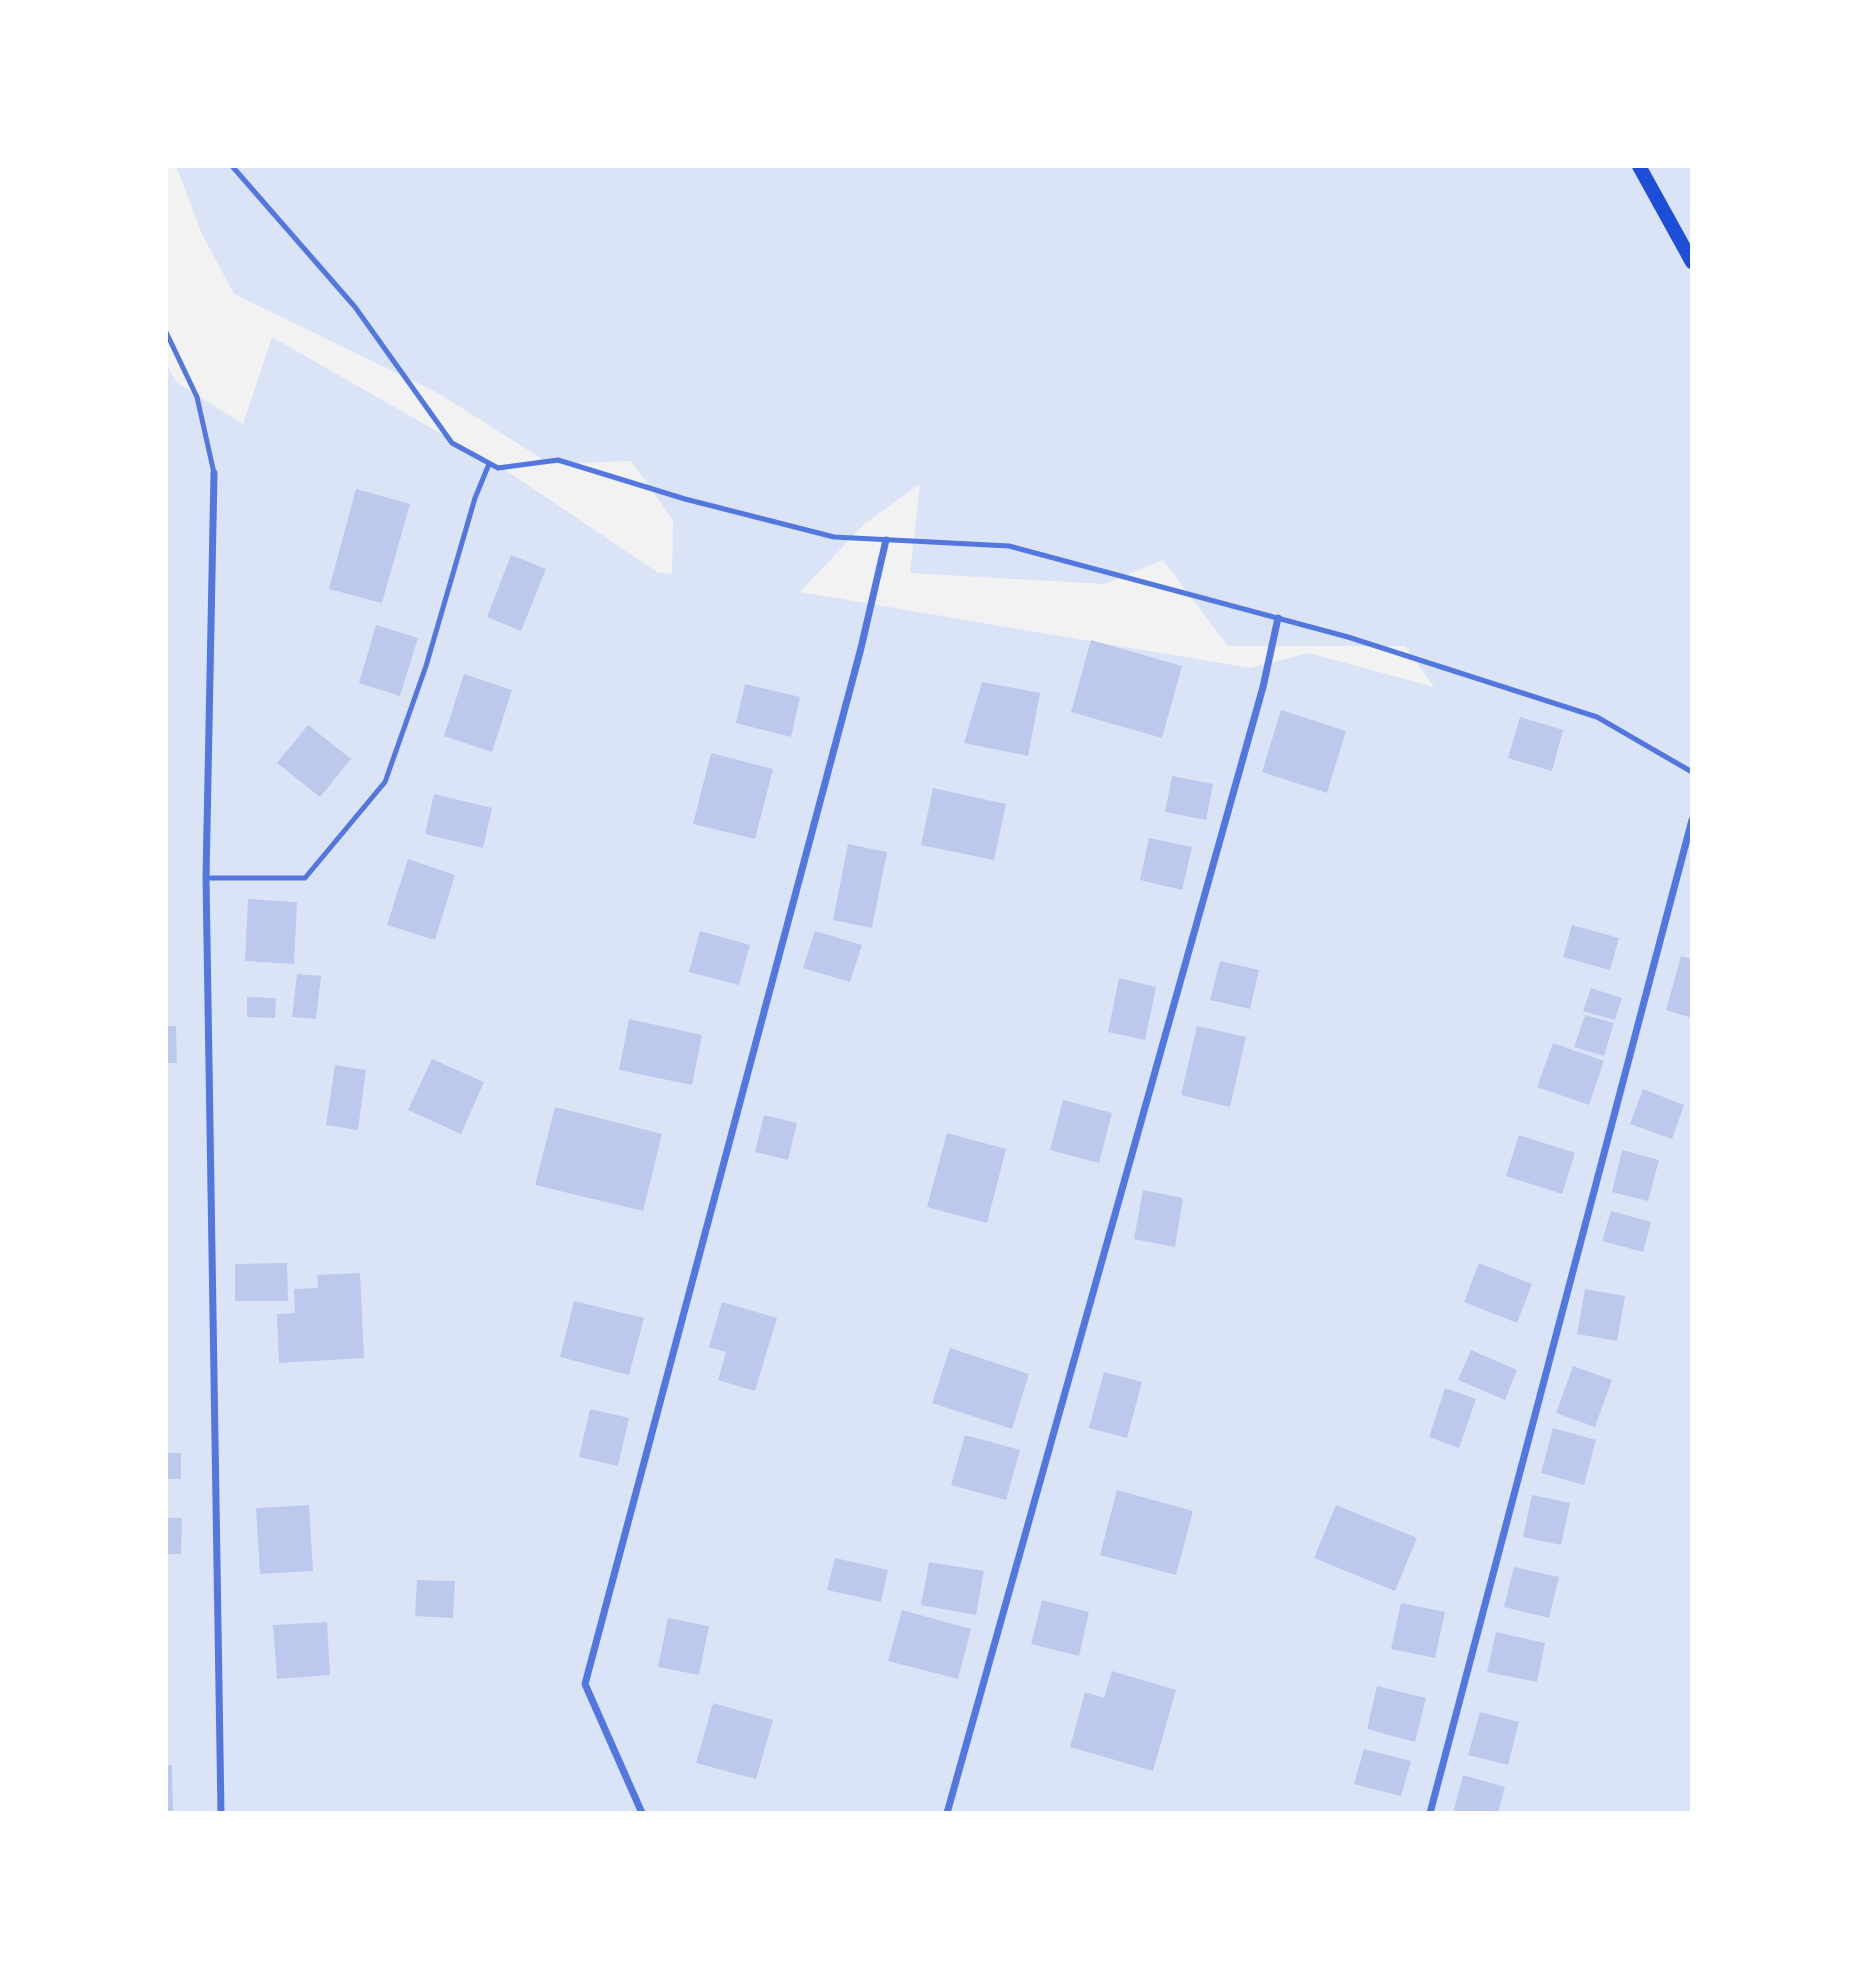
<!DOCTYPE html>
<html>
<head>
<meta charset="utf-8">
<style>
	body { margin:0 }
	#map { position:relative; width:1858px; height:1979px; overflow:hidden; background:#f2f2f2; font-family:"Open Sans",sans-serif }
	canvas { display:block }
	.frame { position:absolute; inset:0; border:168px solid #fff; pointer-events:none }
</style>
</head>
<body>
<div id="map">
<canvas width="1858" height="1979"></canvas>
<div class="frame"></div>
</div>
<script>
const g = document.querySelector('canvas').getContext('2d');
g.lineJoin = 'round';
function fill(path, color) {
  g.fillStyle = color;
  g.fill(path, 'evenodd');
}
function shape(rows) {
  const path = new Path2D();
  for (const r of rows) {
    path.moveTo(r[0], r[1]);
    for (let i = 2; i < r.length; i += 2) path.lineTo(r[i], r[i + 1]);
  }
  return path;
}
function stroke(path, color, width, dash) {
  g.strokeStyle = color;
  g.lineWidth = width;
  g.lineCap = dash ? 'butt' : 'round';
  g.setLineDash(dash || []);
  g.stroke(path);
}
fill(shape([
	[176,166,1692,166,1692,1813,166,1813,166,363,176,382,243,424,272,337,510,473,657,572,672,574,673,520,631,461,550,464,438,393,234,294,202,234],
	[920,484,910,573,1105,584,1163,560,1228,646,1405,646,1434,687,1309,653,1250,668,800,592,864,524]
]), '#dbe4f7');
fill(shape([
	[356,489,410,504,382,603,329,589],
	[511,555,546,569,521,631,487,617],
	[376,625,418,638,400,696,359,683],
	[1091,640,1182,666,1162,738,1071,712],
	[464,674,512,690,492,752,444,736],
	[982,682,1040,693,1028,756,964,743],
	[745,684,800,697,791,737,736,723],
	[1281,710,1346,731,1327,793,1262,772],
	[1520,717,1563,730,1552,771,1508,758],
	[308,725,351,759,320,797,277,763],
	[711,753,773,769,755,839,693,824],
	[1172,776,1213,784,1206,820,1165,812],
	[933,788,1006,804,994,860,921,845],
	[434,794,492,808,483,848,425,834],
	[1149,838,1192,847,1182,890,1140,880],
	[848,844,887,852,872,928,833,920],
	[408,859,455,875,435,940,387,925],
	[248,899,297,902,294,964,245,961],
	[1572,925,1619,938,1610,970,1563,957],
	[700,931,750,945,739,985,689,972],
	[815,931,862,945,850,982,803,968],
	[1681,956,1692,959,1692,1018,1666,1010],
	[1220,961,1259,970,1250,1009,1210,1000],
	[297,974,321,976,316,1019,292,1017],
	[1119,978,1156,987,1145,1040,1108,1032],
	[1591,988,1622,998,1615,1020,1583,1011],
	[247,997,276,998,275,1018,247,1017],
	[1585,1015,1614,1023,1604,1056,1574,1047],
	[629,1019,702,1035,692,1085,619,1070],
	[166,1026,176,1026,177,1063,166,1063],
	[1197,1026,1246,1037,1230,1107,1181,1095],
	[1553,1043,1604,1061,1589,1105,1537,1087],
	[432,1059,484,1082,461,1134,408,1110],
	[335,1065,366,1070,358,1130,326,1125],
	[1643,1089,1684,1105,1672,1139,1630,1124],
	[1063,1100,1112,1113,1099,1163,1050,1150],
	[555,1107,662,1134,643,1211,535,1185],
	[764,1115,797,1123,788,1160,755,1152],
	[947,1133,1006,1149,987,1223,927,1207],
	[1519,1135,1575,1153,1562,1194,1506,1176],
	[1622,1150,1659,1160,1648,1201,1612,1192],
	[1143,1190,1183,1198,1175,1247,1134,1239],
	[1611,1211,1651,1222,1643,1252,1602,1241],
	[287,1263,288,1301,235,1301,235,1264],
	[1479,1263,1532,1284,1517,1323,1464,1302],
	[360,1273,364,1358,279,1363,277,1314,295,1313,294,1289,318,1288,317,1275],
	[1585,1289,1625,1296,1617,1341,1577,1334],
	[574,1301,644,1318,629,1375,560,1357],
	[722,1302,777,1318,755,1391,718,1380,726,1352,709,1347],
	[950,1348,1029,1374,1012,1429,932,1403],
	[1471,1350,1517,1370,1505,1400,1458,1380],
	[1573,1366,1612,1380,1595,1427,1556,1413],
	[1104,1372,1142,1382,1127,1438,1089,1428],
	[1445,1388,1476,1399,1459,1448,1429,1437],
	[590,1409,629,1418,618,1466,579,1457],
	[1553,1428,1596,1440,1584,1485,1541,1473],
	[965,1435,1020,1450,1006,1500,951,1485],
	[166,1453,181,1453,181,1479,166,1479],
	[1117,1490,1193,1511,1176,1575,1100,1555],
	[1532,1495,1570,1503,1561,1545,1523,1537],
	[309,1505,313,1571,260,1574,256,1508],
	[1336,1505,1417,1538,1395,1591,1314,1558],
	[166,1518,182,1518,181,1554,166,1554],
	[835,1558,888,1570,881,1602,827,1590],
	[929,1562,984,1571,976,1615,921,1605],
	[1514,1567,1559,1577,1549,1618,1504,1607],
	[417,1580,455,1581,453,1618,415,1616],
	[1042,1600,1089,1612,1079,1656,1031,1644],
	[1401,1603,1445,1612,1435,1658,1391,1649],
	[902,1610,971,1629,958,1679,888,1661],
	[668,1618,709,1626,699,1675,658,1667],
	[327,1622,330,1675,277,1679,273,1625],
	[1496,1632,1545,1643,1537,1682,1487,1672],
	[1112,1671,1176,1690,1153,1771,1070,1747,1085,1692,1104,1698],
	[1377,1686,1426,1698,1415,1742,1367,1729],
	[713,1703,773,1720,756,1779,696,1763],
	[1480,1712,1519,1722,1508,1765,1468,1755],
	[1364,1749,1411,1761,1401,1796,1354,1784],
	[166,1765,172,1765,173,1813,166,1813],
	[1463,1775,1505,1787,1498,1813,1453,1813]
]), '#bdc9ec');
stroke(shape([
	[232,166,355,307,452,443,498,468,558,460,685,499,834,537,1009,546,1348,637,1597,717,1692,772],
	[166,332,197,397,214,473],
	[206,878,305,878,385,782,426,666,475,498,489,464]
]), '#5277de', 5);
stroke(shape([
	[214,473,206,878,221,1813],
	[642,1813,585,1684,861,648,886,540],
	[947,1813,1263,687,1278,618],
	[1430,1813,1692,820]
]), '#5277de', 7);
stroke(shape([
	[1639,166,1692,262]
]), '#1d4ed8', 14);
</script>
</body>
</html>
